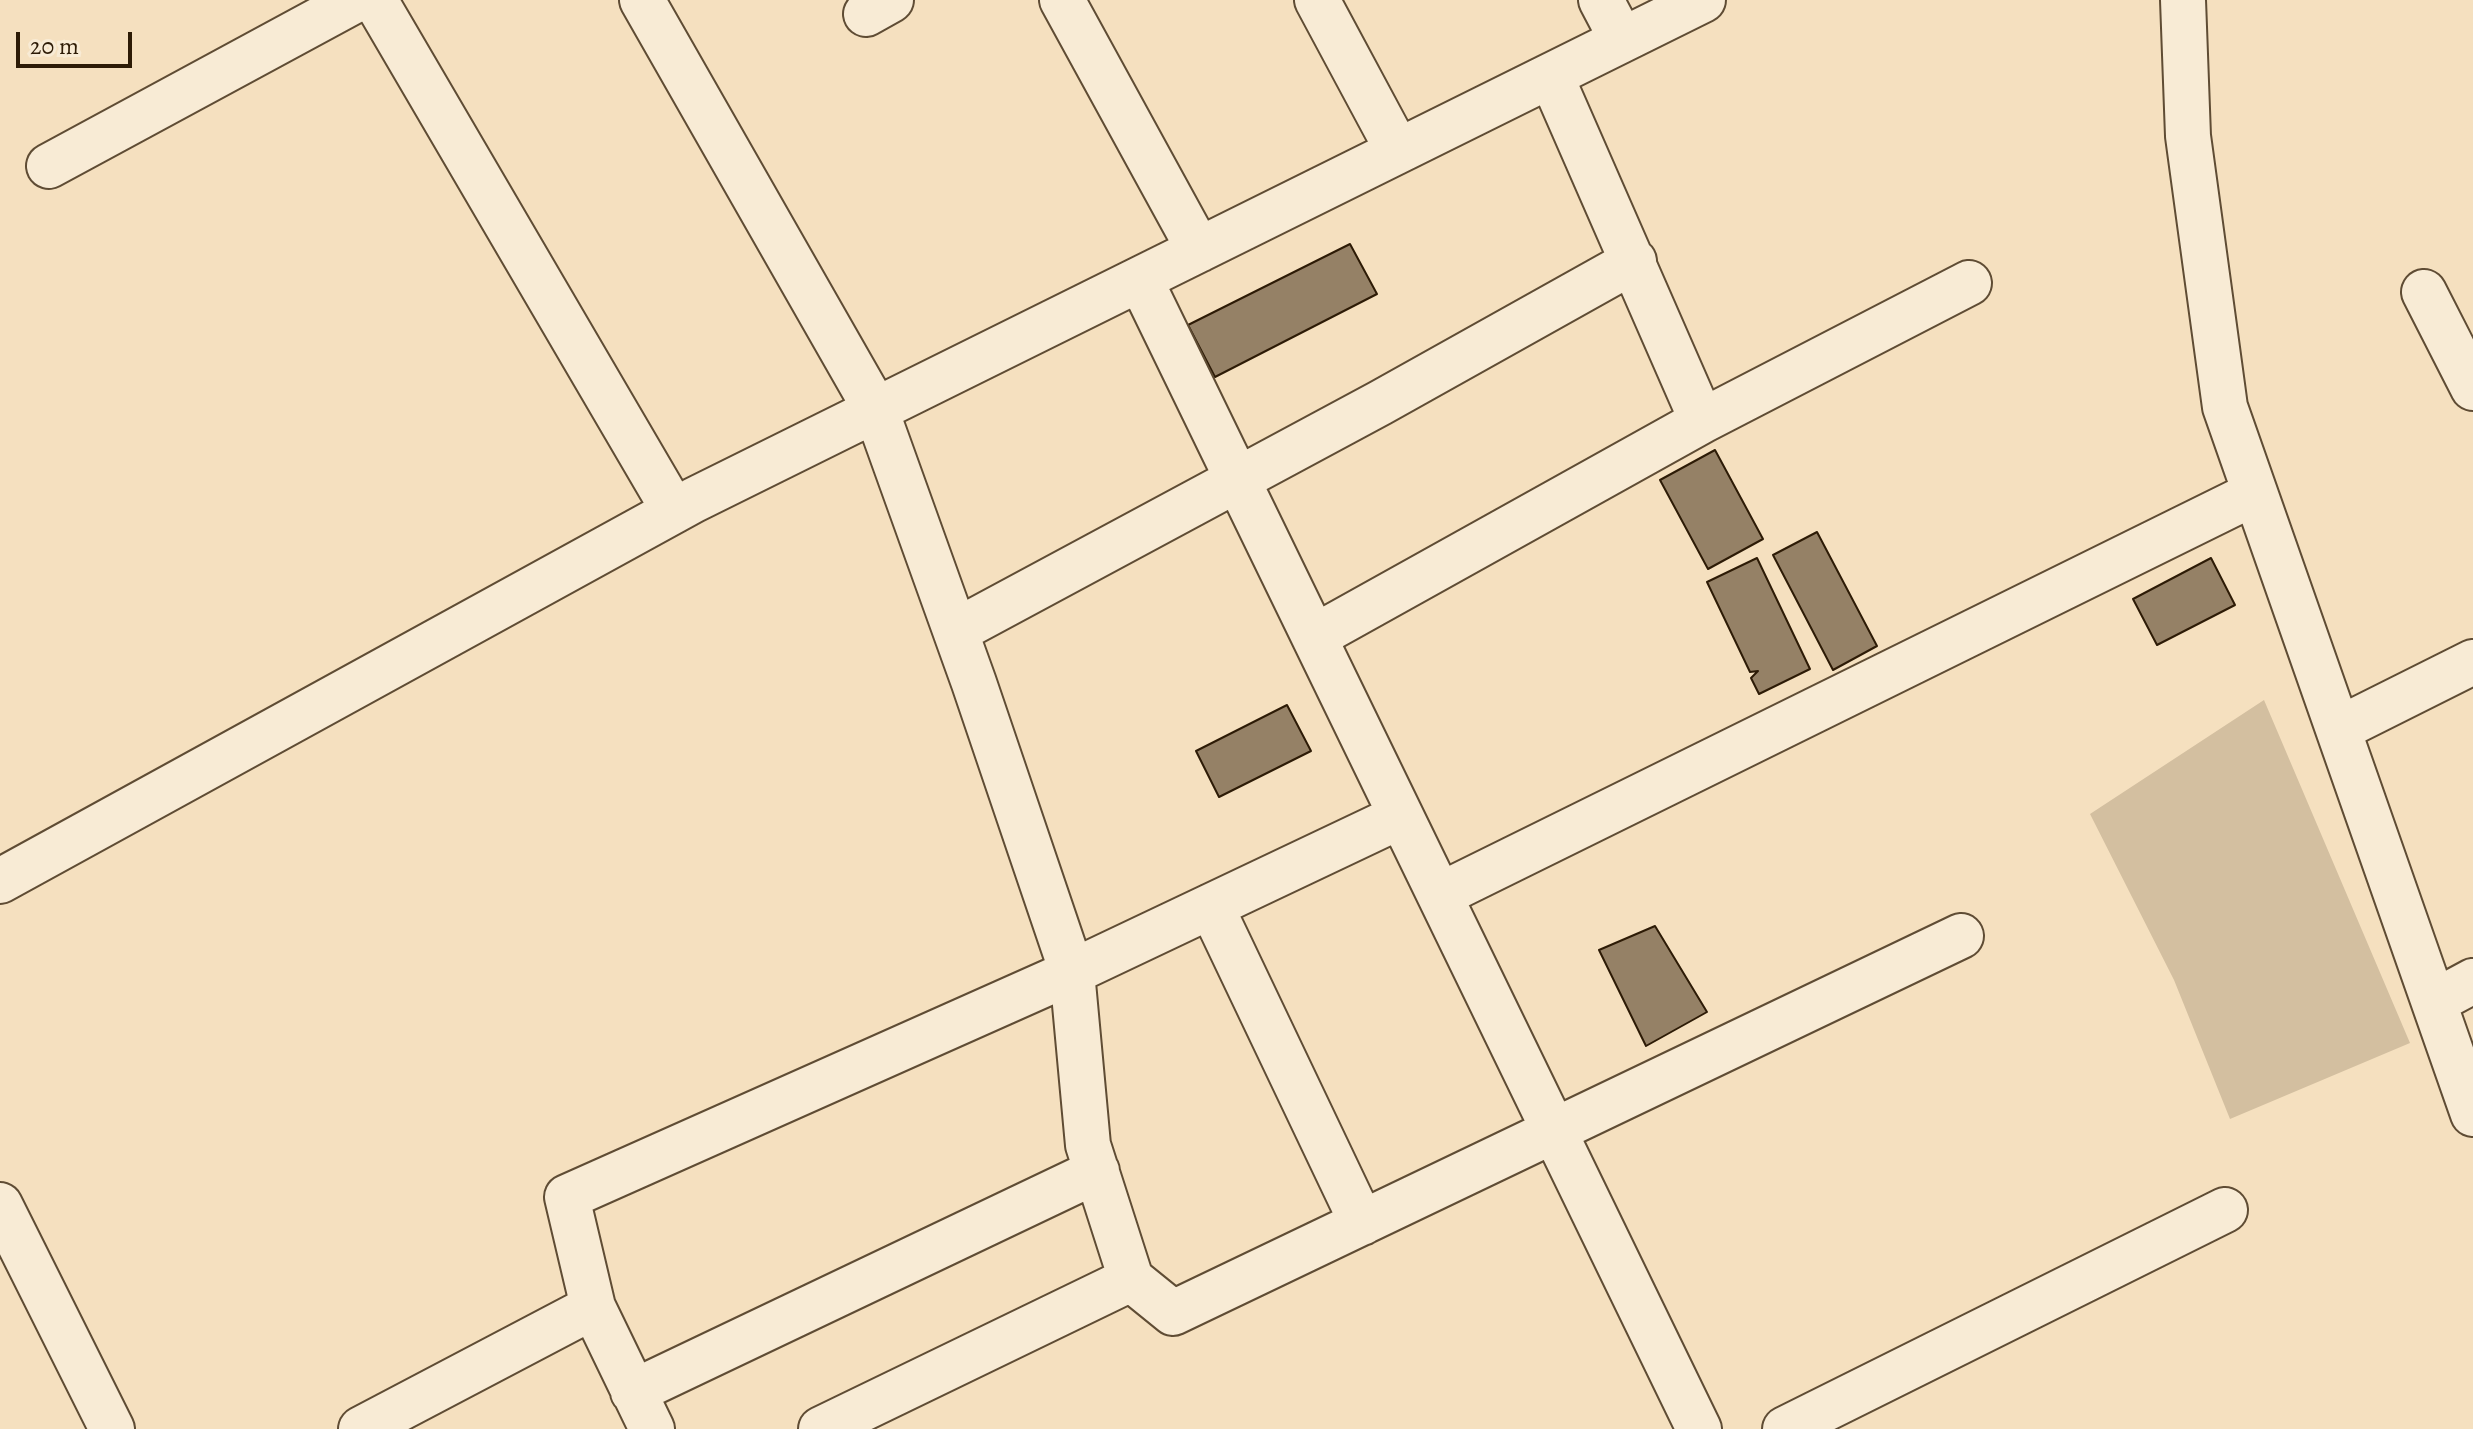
<!DOCTYPE html>
<html>
<head>
<meta charset="utf-8">
<style>
	body { margin:0 }
	#map { position:relative; width:2473px; height:1429px; overflow:hidden; background:#f5e0bf; font-family:Alegreya,serif }
	canvas { display:block }
	.scale { position:absolute; left:16px; top:32px; width:116px; height:36px; box-sizing:border-box; border:4px solid #2d1b06; border-top:0; padding-left:10px; font-size:24px; line-height:28px; white-space:nowrap; color:#2d1b06; -webkit-text-stroke:6px #f8ebd5; paint-order:stroke }
</style>
</head>
<body>
<div id="map">
<canvas width="2473" height="1429"></canvas>
<div class="scale">20 m</div>
</div>
<script>
const g = document.querySelector('canvas').getContext('2d');
g.lineJoin = 'round';
function fill(path, color) {
  g.fillStyle = color;
  g.fill(path, 'evenodd');
}
function shape(rows) {
  const path = new Path2D();
  for (const r of rows) {
    path.moveTo(r[0], r[1]);
    for (let i = 2; i < r.length; i += 2) path.lineTo(r[i], r[i + 1]);
  }
  return path;
}
function stroke(path, color, width, dash) {
  g.strokeStyle = color;
  g.lineWidth = width;
  g.lineCap = dash ? 'butt' : 'round';
  g.setLineDash(dash || []);
  g.stroke(path);
}
fill(shape([
	[2264,700,2410,1043,2230,1119,2174,980,2090,814]
]), '#d3bfa0');
const building = shape([
	[1350,244,1377,294,1215,377,1188,325,1350,244],
	[1715,450,1763,539,1708,569,1660,480,1715,450],
	[1817,532,1877,646,1833,670,1773,555,1817,532],
	[1757,558,1810,669,1759,694,1751,678,1758,671,1750,672,1707,582,1757,558],
	[2211,558,2235,605,2157,645,2133,599,2211,558],
	[1287,705,1311,751,1219,797,1196,751,1287,705],
	[1655,926,1707,1012,1646,1046,1599,950,1655,926]
]);
fill(building, '#958166');
stroke(building, '#2d1b06', 2);
const street = shape([
	[375,0,674,511],
	[642,0,876,410,974,683,1072,972,1088,1145,1131,1279,1173,1313,1961,936],
	[1062,0,1199,250],
	[1317,0,1398,151],
	[1601,0,1622,40],
	[2183,0,2188,136,2225,407,2473,1114],
	[866,14,891,0],
	[1551,76,1702,421],
	[49,166,356,0],
	[1140,279,1699,1429],
	[2424,292,2473,388],
	[956,631,1380,403,1634,261],
	[1314,637,1702,421,1969,283],
	[2339,729,2473,662],
	[0,881,694,500,1703,0],
	[1440,895,2255,493],
	[1211,906,1362,1223],
	[2434,1002,2473,981],
	[0,1205,112,1429],
	[633,1392,1097,1171],
	[361,1429,593,1307],
	[652,1429,593,1307,567,1197,1072,972,1401,816],
	[821,1429,1131,1279],
	[1785,1429,2225,1210]
]);
stroke(street, '#5f4c34', 48);
stroke(street, '#f8ebd5', 44);
</script>
</body>
</html>
